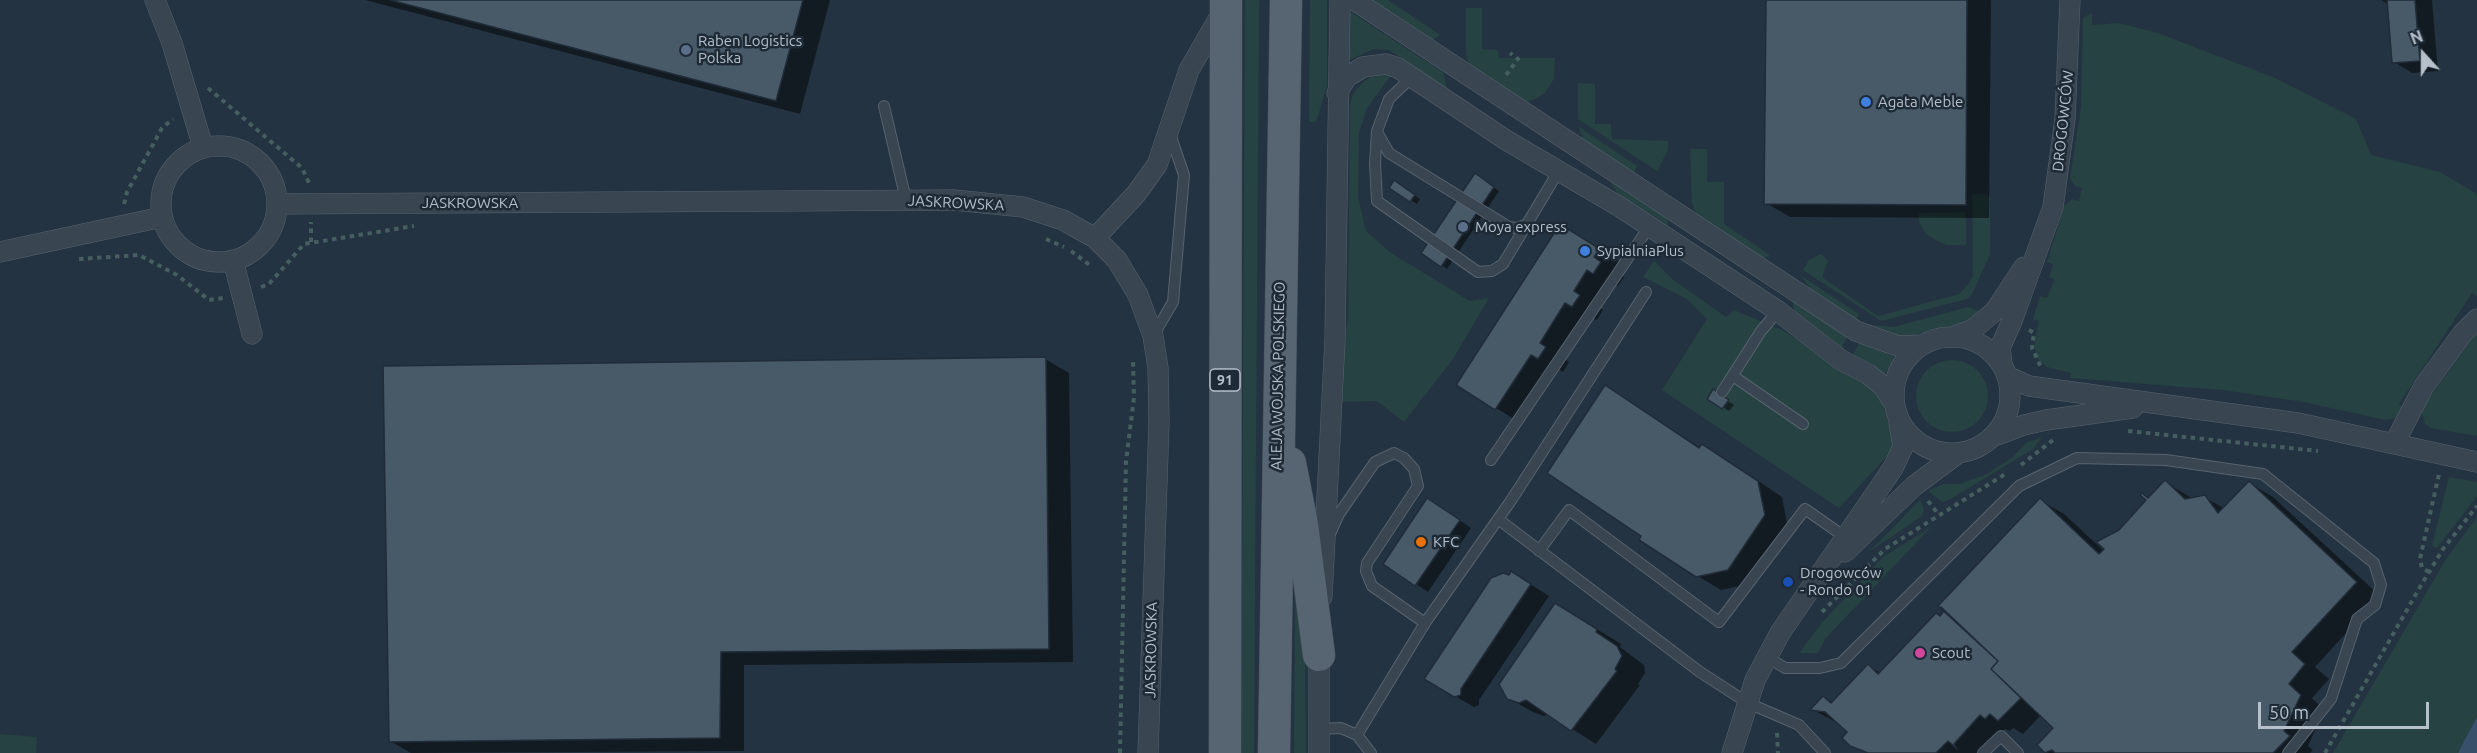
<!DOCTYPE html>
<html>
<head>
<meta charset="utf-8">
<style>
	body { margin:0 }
	#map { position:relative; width:2477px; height:753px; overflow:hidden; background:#243341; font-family:Ubuntu,sans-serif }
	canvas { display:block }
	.north { position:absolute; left:2393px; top:24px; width:60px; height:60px; -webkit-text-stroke:4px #1e2a36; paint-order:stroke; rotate:339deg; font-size:16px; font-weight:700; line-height:24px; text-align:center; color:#b5c0cb }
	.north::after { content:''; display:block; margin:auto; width:21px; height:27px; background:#b5c0cb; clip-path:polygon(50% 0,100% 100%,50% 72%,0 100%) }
	.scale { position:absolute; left:2258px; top:702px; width:171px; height:27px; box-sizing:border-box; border:3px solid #b5c0cb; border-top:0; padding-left:8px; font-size:18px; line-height:21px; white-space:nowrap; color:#b5c0cb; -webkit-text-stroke:4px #1e2a36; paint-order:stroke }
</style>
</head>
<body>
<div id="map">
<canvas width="2477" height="753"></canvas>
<div class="north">N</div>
<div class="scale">50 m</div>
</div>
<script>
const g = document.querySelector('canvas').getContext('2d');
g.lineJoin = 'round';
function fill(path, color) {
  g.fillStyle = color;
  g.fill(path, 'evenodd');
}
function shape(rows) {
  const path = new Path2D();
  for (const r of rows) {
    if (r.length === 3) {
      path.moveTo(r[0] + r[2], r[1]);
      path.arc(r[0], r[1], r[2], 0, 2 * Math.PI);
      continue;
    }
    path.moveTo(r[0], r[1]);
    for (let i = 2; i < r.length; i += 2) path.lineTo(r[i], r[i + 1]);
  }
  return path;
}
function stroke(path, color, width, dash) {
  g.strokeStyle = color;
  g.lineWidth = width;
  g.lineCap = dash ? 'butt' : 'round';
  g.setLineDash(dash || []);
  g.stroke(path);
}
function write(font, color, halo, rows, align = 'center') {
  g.font = font + ' Ubuntu,sans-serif';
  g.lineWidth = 5;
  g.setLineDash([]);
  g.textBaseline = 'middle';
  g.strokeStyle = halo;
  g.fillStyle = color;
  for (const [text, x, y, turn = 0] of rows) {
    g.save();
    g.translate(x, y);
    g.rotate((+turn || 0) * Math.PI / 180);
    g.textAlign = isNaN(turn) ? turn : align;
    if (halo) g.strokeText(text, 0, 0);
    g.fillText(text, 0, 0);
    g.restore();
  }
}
fill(shape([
	[1245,0,1259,0,1254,753,1241,753],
	[1310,0,1327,0,1327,86,1316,122,1309,122],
	[1365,0,1388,0,1440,35,1432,41],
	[1466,8,1482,8,1482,49,1498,50,1499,58,1555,58,1554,79,1544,94,1530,101,1519,101,1471,69,1466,54],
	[1349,11,1443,72,1447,89,1389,50,1374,49,1349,60],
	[2092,13,2092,25,2119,23,2158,33,2275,78,2356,119,2371,155,2440,172,2477,194,2477,296,2472,293,2399,404,2403,408,2396,418,2385,420,2304,402,2223,390,2070,378,2071,373,2047,367,2038,359,2034,345,2039,321,2033,319,2040,296,2047,298,2054,280,2049,277,2053,264,2047,262,2064,206,2072,199,2079,201,2082,188,2075,186,2070,178,2081,108,2083,18],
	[1393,73,1367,108,1359,133,1358,197,1366,231,1391,253,1470,301,1489,298,1453,359,1404,422,1377,401,1336,402,1348,318,1350,105,1353,94,1363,82,1371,77],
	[1578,83,1595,84,1595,124,1611,124,1612,139,1668,141,1668,150,1657,171,1578,119],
	[1578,126,1637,166,1635,171,1632,174,1585,144],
	[1690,149,1707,149,1707,182,1724,182,1724,224,1770,255,1763,259,1698,218,1692,203],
	[1607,176,1665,214,1669,226,1617,193],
	[1972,194,1985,194,1990,197,1990,255,1972,294,1967,299,1881,321,1803,270,1809,260,1821,254,1828,261,1822,277,1878,316,1959,294,1968,285,1973,275],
	[1966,212,1966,245,1947,245,1937,241,1926,234,1920,224,1918,213],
	[1654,261,1672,279,1726,317,1734,310,1782,330,1873,386,1881,399,1893,437,1892,451,1839,508,1662,390,1707,319,1687,299,1643,277],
	[1800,275,1859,314,1855,321,1815,294],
	[1792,298,1849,333,1840,352,1795,315],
	[1968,307,1984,313,1957,327,1935,328,1912,336,1903,338,1869,328,1871,325,1894,327],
	[2477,332,2477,436,2431,428,2425,424,2422,412,2427,401],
	[1861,339,1894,357,1885,375,1852,357],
	[1952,396,36],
	[2042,437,2033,449,1949,500,1942,502,1928,491,1943,484,1960,484,1987,474,2013,457,2026,443],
	[2449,477,2477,482,2477,496,2437,548,2432,546],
	[1920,500,1924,509,1922,516,1869,552],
	[2477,517,2477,717,2458,753,2333,753,2446,559],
	[1931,527,1825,639,1818,653,1799,653,1821,624,1883,557],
	[1295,564,1305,637,1306,753,1294,753],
	[0,734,37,737,36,753,0,753]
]), '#264242');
fill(shape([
	[2477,717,2477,753,2458,753,2464,741]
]), '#385069');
fill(shape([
	[365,0,830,0,800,114],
	[1767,0,1991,0,1989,218,1790,217,1766,203],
	[2381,0,2432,0,2438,71,2412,73,2394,62,2388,4],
	[1481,179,1499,191,1447,269,1442,265],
	[1400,186,1420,199,1417,204,1391,187],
	[1584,239,1623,264,1618,272,1624,277,1618,286,1612,283,1597,306,1603,310,1597,320,1590,316,1563,358,1569,362,1563,372,1556,367,1520,423,1458,384],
	[1045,359,1069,373,1073,662,744,665,744,751,411,753,390,741],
	[1605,387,1701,448,1703,446,1726,459,1782,497,1788,529,1753,583,1721,590,1696,575,1644,535],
	[1719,395,1734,405,1729,411,1709,398],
	[2165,482,2193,499,2204,497,2225,509,2249,483,2273,497,2380,596,2315,667,2329,679,2312,698,2324,710,2308,746,2313,750,2310,753,2047,753,2039,745,2055,728,2041,715,2023,734,2013,728,2010,731,2005,729,1982,753,1866,753,1851,745,1849,732,1840,724,1813,710,1824,698,1833,703,1868,666,1881,673,1940,617,2040,500,2064,514,2104,551],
	[1440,507,1471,528,1428,592,1385,564],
	[1530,584,1549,596,1479,700,1479,705,1474,707,1455,696],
	[1579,618,1621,644,1620,647,1644,665,1645,673,1638,684,1640,685,1596,744,1549,714,1544,716,1533,712,1508,698]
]), '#0007');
const building = shape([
	[390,0,803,0,776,101,390,0],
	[1766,0,1967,0,1966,205,1764,204,1766,0],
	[2387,0,2415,0,2420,61,2392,63,2387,0],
	[1475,173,1494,187,1441,267,1421,253,1475,173],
	[1394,180,1415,195,1410,202,1389,188,1394,180],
	[1560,224,1600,249,1594,257,1601,262,1593,274,1587,270,1574,291,1580,295,1572,307,1565,303,1540,343,1546,347,1538,359,1531,355,1495,410,1456,385,1560,224],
	[1046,357,1049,649,721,652,720,738,389,742,383,366,1046,357],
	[1605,385,1699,448,1702,444,1758,481,1765,515,1728,570,1696,577,1639,540,1641,536,1547,473,1605,385],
	[1713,389,1729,400,1722,409,1707,399,1713,389],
	[2165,480,2185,499,2205,495,2218,513,2249,481,2357,582,2292,652,2305,664,2289,684,2301,695,2284,731,2290,736,2273,753,2055,753,2052,750,2045,753,2037,745,2053,728,1991,669,1998,661,1938,606,2040,498,2099,554,2104,549,2096,542,2119,530,2146,500,2140,495,2142,493,2148,498,2165,480],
	[1427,498,1460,520,1415,586,1383,564,1427,498],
	[1511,571,1531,584,1461,689,1461,695,1454,697,1424,679,1491,578,1503,573,1509,575,1511,571],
	[1555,603,1597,629,1596,632,1617,646,1622,656,1615,669,1617,671,1571,731,1526,700,1519,703,1507,699,1499,684,1555,603],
	[1941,607,1998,661,1991,669,2021,698,1998,721,1990,714,1985,719,1980,715,1954,744,1957,749,1948,741,1936,753,1868,753,1850,746,1842,738,1847,732,1825,712,1810,710,1823,696,1831,703,1868,664,1878,674,1936,613,1940,616,1943,612,1941,607]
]);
fill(building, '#485968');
stroke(building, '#202c38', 1.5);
const service = shape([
	[1412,77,1389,99,1377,131,1375,163,1377,201,1478,272,1492,271,1503,264,1558,172],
	[884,106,906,200],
	[1377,132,1389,153,1509,227,1517,228,1527,224],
	[1153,336,1173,302,1184,175,1169,131],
	[1733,376,1803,424],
	[1722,392,1761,331,1778,311],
	[1491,460,1649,227],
	[1498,519,1700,672,1748,703,1799,725,1825,753],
	[1330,534,1339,514,1375,462,1394,453,1404,458,1414,469,1418,486,1367,563,1366,571,1372,586,1425,623],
	[1539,551,1569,510,1719,622,1805,509,1845,537],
	[1767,657,1785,668,1820,668,1841,663,2019,486,2077,458,2166,460,2263,474,2374,563,2381,585,2375,605,2357,619,2331,699,2288,753],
	[1319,729,1341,728,1357,735,1371,753],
	[1357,735,1425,623,1510,502,1646,292],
	[1983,753,2001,736,2018,753]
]);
const minor = shape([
	[155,0,172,43,203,147],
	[1354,0,1856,331,1898,346,1921,345],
	[1337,93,1347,77,1363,67,1386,64,1398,68,1506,140,1620,207,1778,311,1841,360,1868,374,1883,386,1893,402],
	[219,204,58],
	[277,204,954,200,1023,207,1063,220,1095,238,1117,260,1138,295,1153,336,1158,368,1159,422,1148,753],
	[1095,238,1136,194,1157,165,1189,70,1223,11],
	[0,252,162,217],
	[233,260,252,334],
	[1955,336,1972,330,1995,311,2024,267],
	[1952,395,58],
	[2002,364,2000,348,2012,321,2053,207,2065,119,2070,0],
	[2007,376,2029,386,2298,423,2477,462],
	[1992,437,2024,425,2046,420,2133,408],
	[2394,444,2424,386,2463,333,2477,319],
	[1845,552,1914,486,1957,454],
	[1322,597,1335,339,1340,0],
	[1319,644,1319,753],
	[1732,753,1755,680,1780,633,1893,468,1903,447,1899,423]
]);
const primary = shape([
	[1290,463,1302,524,1319,655],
	[1225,753,1226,0],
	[1274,753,1286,0]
]);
stroke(service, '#57636e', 12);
stroke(minor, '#57636e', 21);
stroke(primary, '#424e5a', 33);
stroke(shape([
	[1506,75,1518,59,1510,53],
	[208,88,302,168,310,185],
	[124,204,127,192,162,128,173,119],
	[1046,239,1064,247],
	[311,242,311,222],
	[1071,251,1091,266],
	[79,259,139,255,177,275,209,300,223,298],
	[261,287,269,284,304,244,414,226],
	[2029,330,2034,333,2032,348,2041,367],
	[2128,431,2318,451],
	[2021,465,2053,440],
	[1928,501,1939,515],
	[2429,572,2422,568,2420,559,2439,474],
	[1822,612,1885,549,2007,473],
	[1777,733,1778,753],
	[1120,753,1126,461,1134,398,1133,361],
	[2325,753,2420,587,2443,549,2477,506]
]), '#455e5f', 4, [4.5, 4.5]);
stroke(service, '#394551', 10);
stroke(minor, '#394551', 20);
stroke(primary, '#576471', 32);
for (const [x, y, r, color] of [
	[686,50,6,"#5c6f8a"],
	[1866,102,6,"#3f7fe0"],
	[1463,227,6,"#5c6f8a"],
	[1585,251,6,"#3f7fe0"],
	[1421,542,6,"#e8710a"],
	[1788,582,6,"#1a4fb4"],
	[1920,653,6,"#d1479c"]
]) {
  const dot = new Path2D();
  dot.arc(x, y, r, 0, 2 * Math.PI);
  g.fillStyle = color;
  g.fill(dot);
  stroke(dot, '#1e2a36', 2);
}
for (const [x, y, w] of [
	[1225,380,30]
]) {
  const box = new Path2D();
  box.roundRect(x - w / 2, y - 11, w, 22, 4.5);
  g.fillStyle = '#1e2a36';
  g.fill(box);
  stroke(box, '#b5c0cb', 1.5);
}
write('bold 14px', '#b5c0cb', null, [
	["91",1225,380]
]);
write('15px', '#b5c0cb', '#1e2a36', [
	["Raben Logistics",698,41],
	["Polska",698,58],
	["Agata Meble",1878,102],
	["Moya express",1475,227],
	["SypialniaPlus",1597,251],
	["KFC",1433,542],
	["Drogowców",1800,573],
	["- Rondo 01",1800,590],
	["Scout",1932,653]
], 'left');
write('15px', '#b5c0cb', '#1e2a36', [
	["DROGOWCÓW",2063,121,-84],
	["JASKROWSKA",470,203],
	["JASKROWSKA",956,203,3],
	["ALEJA WOJSKA POLSKIEGO",1278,376,-89],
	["JASKROWSKA",1151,650,-89]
]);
</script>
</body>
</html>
